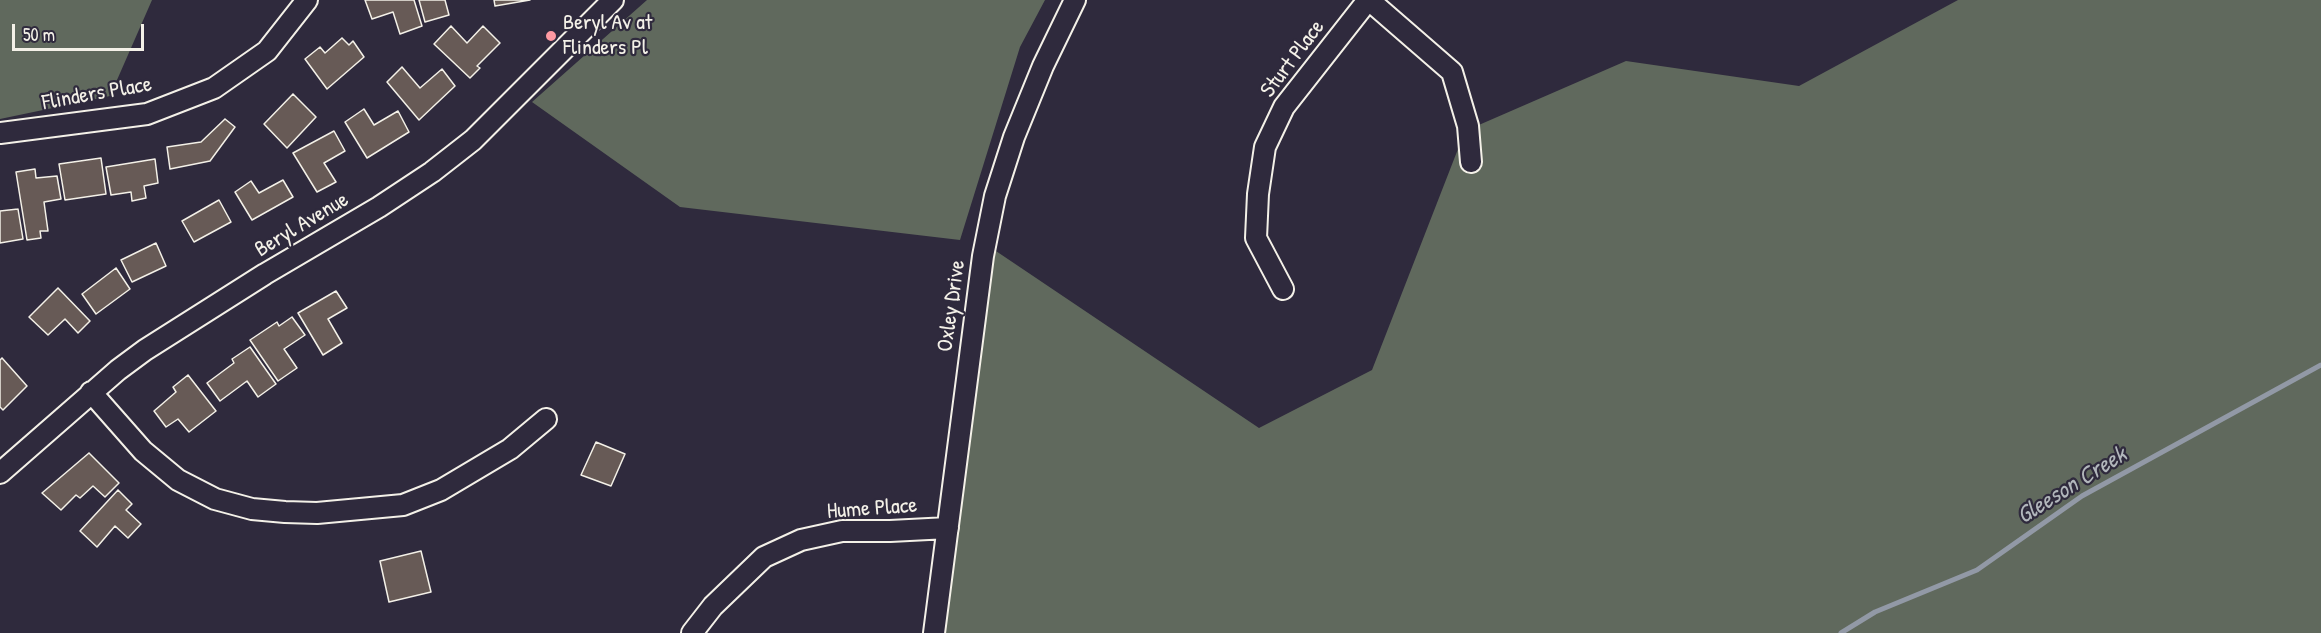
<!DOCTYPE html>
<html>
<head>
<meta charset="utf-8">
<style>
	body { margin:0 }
	#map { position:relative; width:2321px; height:633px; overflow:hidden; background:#2f2a3d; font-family:"Patrick Hand",sans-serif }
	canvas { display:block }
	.scale { position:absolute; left:12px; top:24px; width:132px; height:27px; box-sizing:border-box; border:3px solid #f4f1e8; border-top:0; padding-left:8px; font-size:18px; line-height:21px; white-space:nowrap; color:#f4f1e8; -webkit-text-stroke:4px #2f2a3d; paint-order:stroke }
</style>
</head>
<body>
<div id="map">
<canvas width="2321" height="633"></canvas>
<div class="scale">50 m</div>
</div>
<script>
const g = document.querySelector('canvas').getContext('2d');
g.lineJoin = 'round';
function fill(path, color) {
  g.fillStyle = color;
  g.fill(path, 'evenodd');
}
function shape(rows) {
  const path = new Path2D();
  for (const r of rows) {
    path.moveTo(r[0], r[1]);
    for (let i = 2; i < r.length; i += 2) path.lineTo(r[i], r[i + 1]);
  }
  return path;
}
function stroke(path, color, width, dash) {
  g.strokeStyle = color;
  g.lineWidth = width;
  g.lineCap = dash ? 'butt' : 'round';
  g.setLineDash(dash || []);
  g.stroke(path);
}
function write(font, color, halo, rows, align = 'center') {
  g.font = font + ' "Patrick Hand",sans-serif';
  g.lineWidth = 4.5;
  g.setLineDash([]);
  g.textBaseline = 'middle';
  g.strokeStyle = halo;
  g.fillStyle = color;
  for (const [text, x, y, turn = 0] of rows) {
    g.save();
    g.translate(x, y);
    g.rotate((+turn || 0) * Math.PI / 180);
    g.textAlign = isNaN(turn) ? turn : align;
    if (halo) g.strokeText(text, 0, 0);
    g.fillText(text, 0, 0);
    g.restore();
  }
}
fill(shape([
	[0,0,152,0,110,96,0,119],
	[647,0,1045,0,1020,47,960,240,680,207,532,102],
	[1958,0,2321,0,2321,633,935,633,987,245,1259,428,1372,370,1465,131,1626,61,1799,86]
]), '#60695d');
stroke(shape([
	[1841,633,1875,612,1977,570,2082,496,2321,365]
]), '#9299a6', 5);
const building = shape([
	[365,0,414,0,422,26,400,34,393,12,372,19,365,0],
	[419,0,445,0,449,15,425,22,419,0],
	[494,0,530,0,495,6,494,0],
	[451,26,467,43,483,26,500,43,477,66,480,68,470,78,434,44,451,26],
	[342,38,349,45,353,41,364,57,327,89,305,59,320,47,325,53,342,38],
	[402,67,420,88,442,69,455,86,419,120,387,82,402,67],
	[293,94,316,117,287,148,264,124,293,94],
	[364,109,374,125,398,111,409,132,367,158,345,122,364,109],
	[225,119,235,127,210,161,170,169,167,147,201,142,225,119],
	[334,131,345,151,324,163,336,182,317,192,293,153,334,131],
	[101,158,106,194,65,200,59,164,101,158],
	[155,159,158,183,144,186,146,198,132,201,131,192,111,195,106,167,155,159],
	[35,169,36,178,57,176,61,199,44,202,48,231,40,231,41,238,27,240,16,172,35,169],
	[283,180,293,197,252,220,235,192,251,181,259,193,283,180],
	[219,200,231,222,194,242,182,221,219,200],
	[18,209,23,239,0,243,0,211,18,209],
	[156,243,166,266,132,282,121,260,156,243],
	[116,268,130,289,96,314,82,294,116,268],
	[58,288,90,321,78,333,65,319,48,335,29,317,58,288],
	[336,291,347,308,328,319,342,343,323,355,298,313,336,291],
	[292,317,305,335,284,349,297,368,278,381,250,340,277,322,279,326,292,317],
	[250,347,276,384,258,397,247,381,220,401,207,383,234,363,232,359,250,347],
	[2,358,27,386,3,410,0,407,0,360,2,358],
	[188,375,216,411,189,432,178,419,166,427,154,411,176,392,173,387,188,375],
	[596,442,625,454,611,486,581,475,596,442],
	[89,453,119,483,105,497,93,486,80,498,76,495,61,510,42,493,89,453],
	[118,490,132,504,126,510,141,524,128,538,115,526,97,547,80,531,118,490],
	[421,551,431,592,389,602,380,561,421,551]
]);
fill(building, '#675a56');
stroke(building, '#f4f1e8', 1.5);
const minor = shape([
	[1369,0,1452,72,1468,126,1471,162],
	[0,133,147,114,214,88,267,51,307,0],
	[1283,289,1256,238,1258,194,1265,147,1284,107,1368,0],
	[91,392,143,451,178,480,215,499,252,509,285,512,317,513,403,505,441,490,510,449,546,419],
	[0,473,118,370,145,350,265,274,379,207,432,172,473,140,613,0],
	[692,633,713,606,764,557,801,540,842,531,890,531,948,528],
	[934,633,983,256,995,196,1014,137,1043,66,1075,0]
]);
stroke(minor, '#f4f1e8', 24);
stroke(minor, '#2f2a3d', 20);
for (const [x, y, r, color] of [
	[551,36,6,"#ff9aa2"]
]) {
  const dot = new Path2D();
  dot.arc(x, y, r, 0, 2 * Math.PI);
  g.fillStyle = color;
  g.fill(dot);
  stroke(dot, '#2f2a3d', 2);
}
write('22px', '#f4f1e8', '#2f2a3d', [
	["Beryl Av at",563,23],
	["Flinders Pl",563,48]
], 'left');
write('22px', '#f4f1e8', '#2f2a3d', [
	["Sturt Place",1293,59,-53],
	["Flinders Place",97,94,-10],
	["Beryl Avenue",302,225,-31],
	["Oxley Drive",952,306,-82],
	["Hume Place",872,509,-4]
]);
write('italic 24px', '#b2b7bc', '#2f2a3d', [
	["Gleeson Creek",2072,486,-32]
]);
</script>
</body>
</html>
